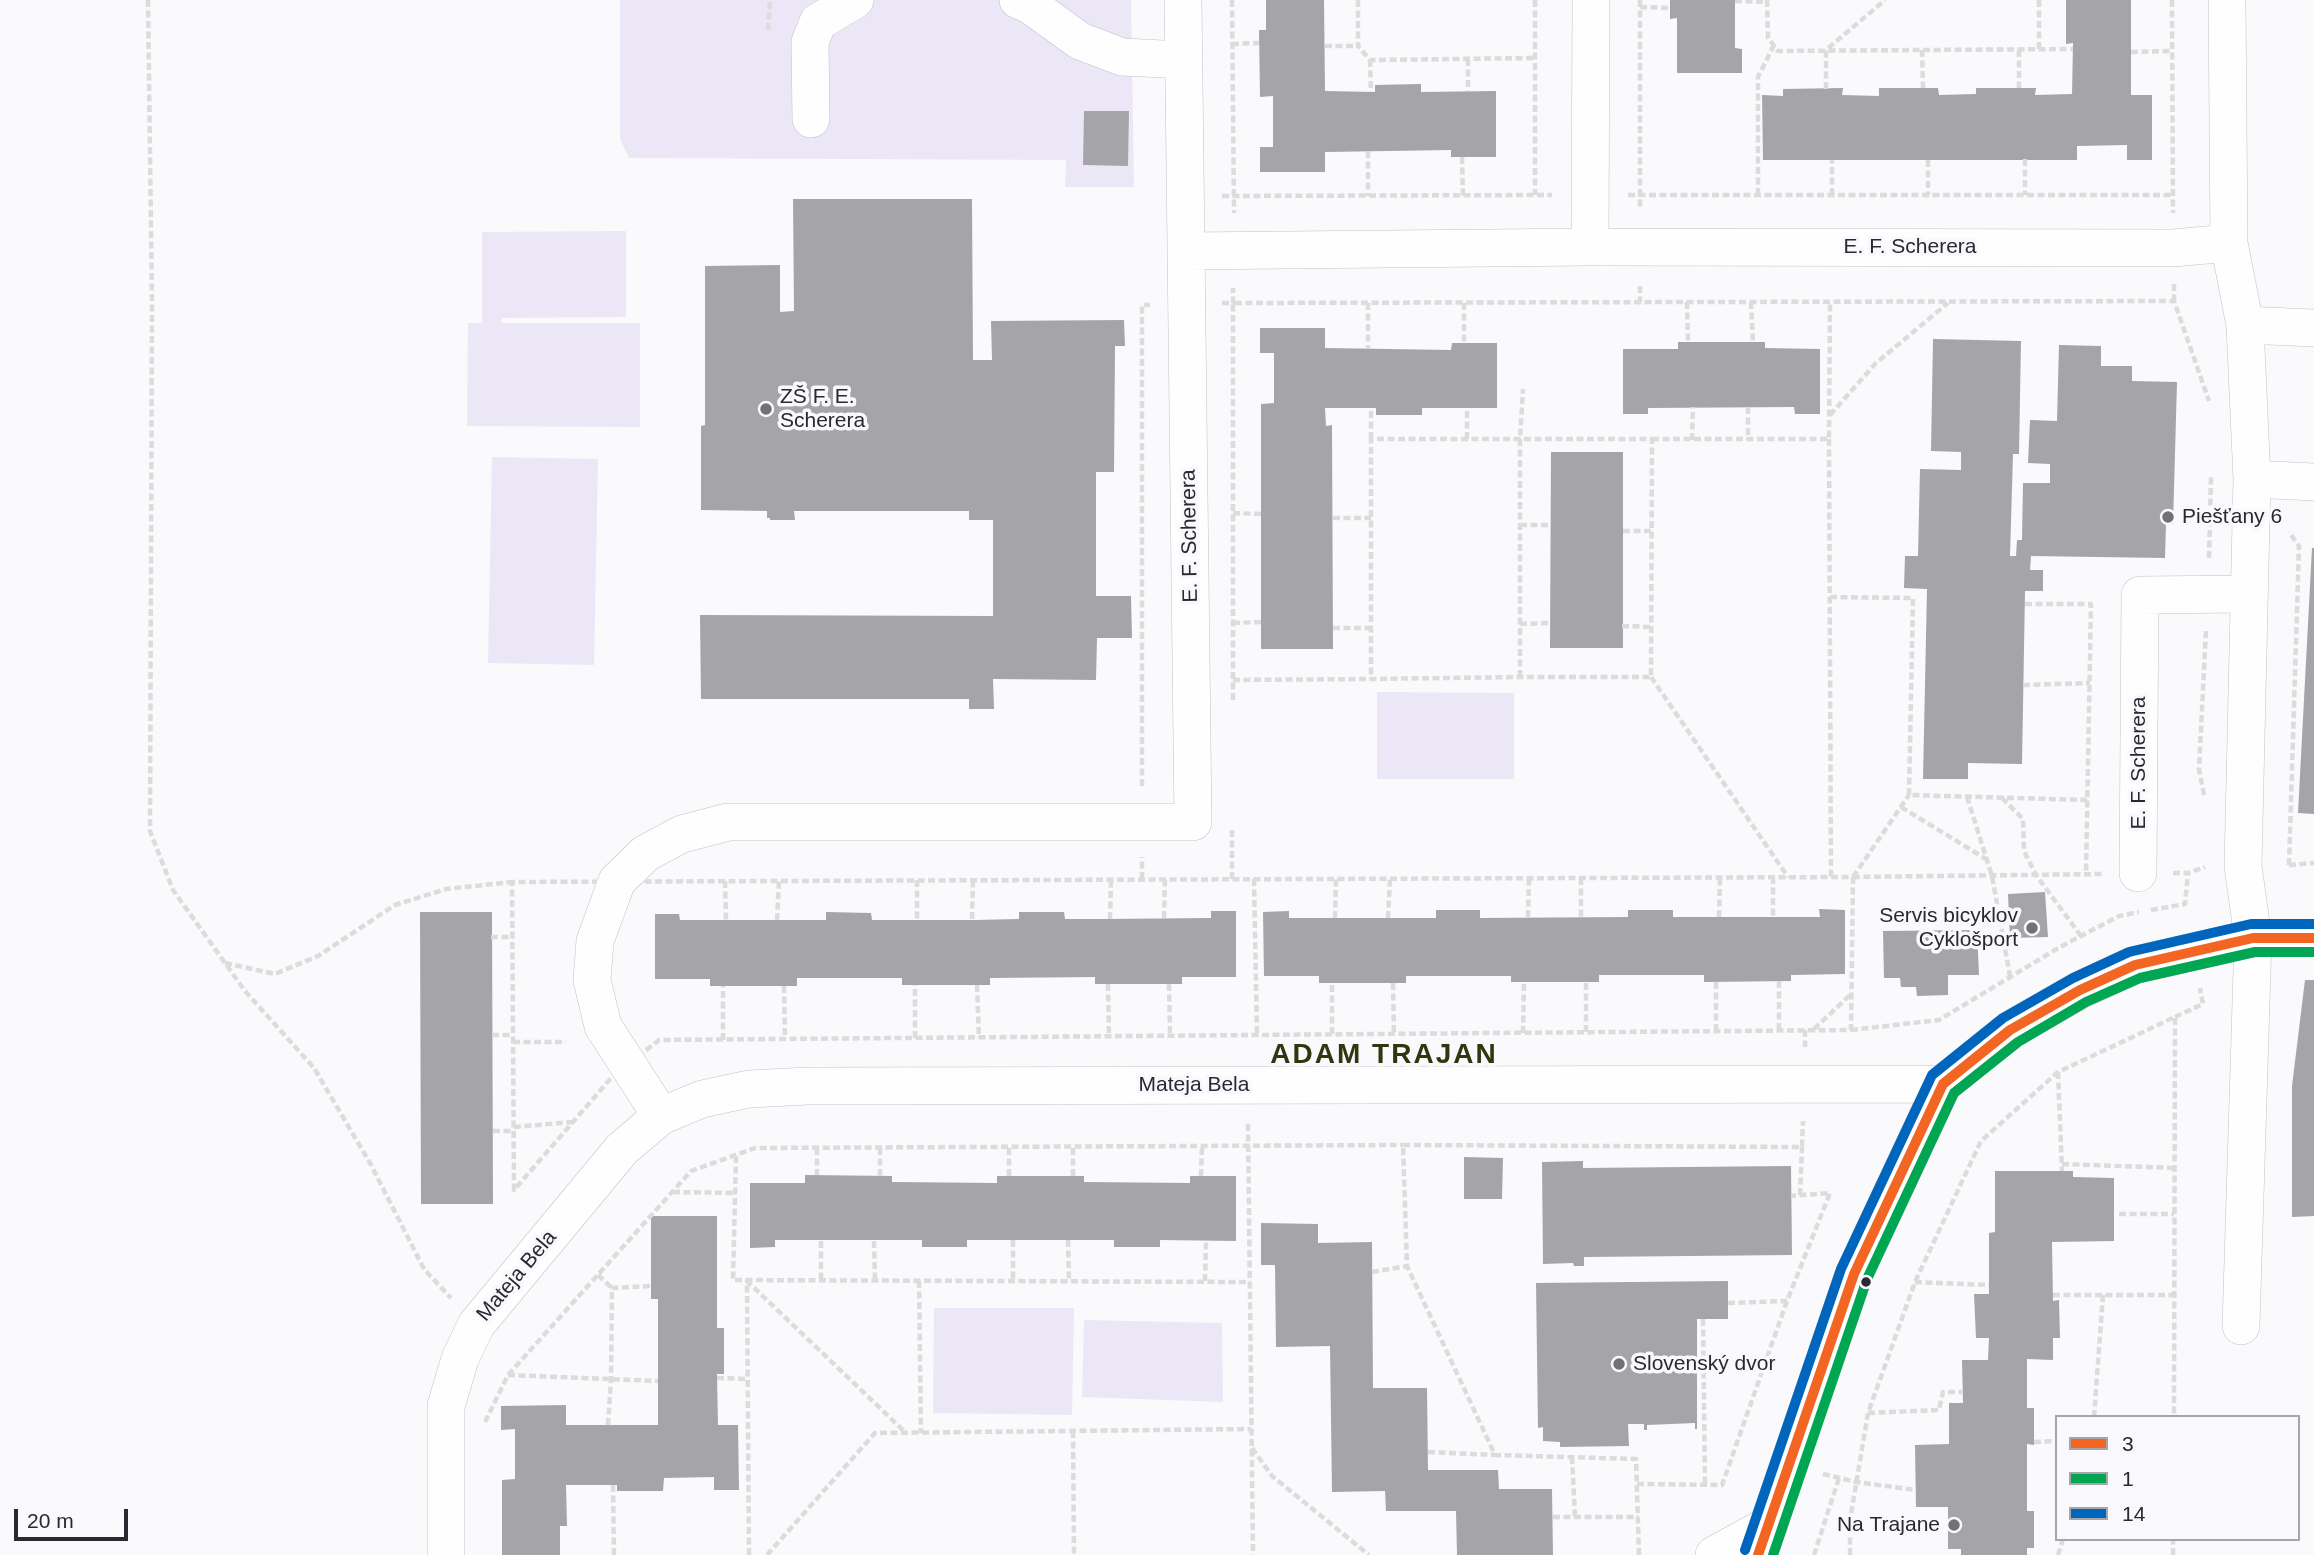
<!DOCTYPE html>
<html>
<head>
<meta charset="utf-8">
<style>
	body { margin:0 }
	#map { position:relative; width:2314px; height:1555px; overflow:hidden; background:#faf9fb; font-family:Arial,sans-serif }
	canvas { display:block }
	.legend { position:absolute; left:2055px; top:1415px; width:245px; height:126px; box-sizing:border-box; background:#f9f8fc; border:2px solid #a6a5aa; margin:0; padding:9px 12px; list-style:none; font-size:21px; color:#2a2830 }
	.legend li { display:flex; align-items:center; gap:14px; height:35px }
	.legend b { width:35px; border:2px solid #a6a5aa }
	.scale { position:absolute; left:14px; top:1509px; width:114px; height:32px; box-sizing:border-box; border:4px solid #2a2830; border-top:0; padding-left:9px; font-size:21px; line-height:24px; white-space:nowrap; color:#2a2830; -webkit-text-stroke:5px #f9f8fc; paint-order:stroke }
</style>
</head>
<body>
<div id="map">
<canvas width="2314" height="1555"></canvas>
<ul class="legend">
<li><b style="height:9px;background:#f26522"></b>3</li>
<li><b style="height:9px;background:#00a651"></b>1</li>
<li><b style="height:9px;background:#0065bd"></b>14</li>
</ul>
<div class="scale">20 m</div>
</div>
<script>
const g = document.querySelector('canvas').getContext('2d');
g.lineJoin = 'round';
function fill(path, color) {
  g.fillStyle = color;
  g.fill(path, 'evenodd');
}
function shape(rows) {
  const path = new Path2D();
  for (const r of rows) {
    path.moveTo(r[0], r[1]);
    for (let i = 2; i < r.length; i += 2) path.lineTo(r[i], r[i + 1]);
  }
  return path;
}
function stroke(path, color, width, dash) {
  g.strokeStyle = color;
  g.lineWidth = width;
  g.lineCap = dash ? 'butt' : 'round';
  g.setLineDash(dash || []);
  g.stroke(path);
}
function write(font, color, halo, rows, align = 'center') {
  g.font = font + ' Arial,sans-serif';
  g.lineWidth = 7;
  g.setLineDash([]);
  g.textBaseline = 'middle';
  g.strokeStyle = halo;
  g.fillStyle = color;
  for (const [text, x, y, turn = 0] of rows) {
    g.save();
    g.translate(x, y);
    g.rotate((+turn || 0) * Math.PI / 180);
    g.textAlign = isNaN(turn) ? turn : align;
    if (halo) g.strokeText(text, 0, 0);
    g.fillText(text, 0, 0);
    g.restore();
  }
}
fill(shape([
	[620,0,1131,0,1134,187,1065,187,1066,160,629,158,620,139],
	[626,231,626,317,502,318,501,323,640,323,640,427,467,426,468,323,482,323,482,232],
	[492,457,598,459,594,665,488,663],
	[1377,692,1514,693,1514,779,1377,779],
	[934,1308,1074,1308,1072,1415,933,1413],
	[1084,1320,1222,1323,1223,1402,1082,1397]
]), '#ece7f7');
fill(shape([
	[1266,0,1324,0,1325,91,1375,92,1375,85,1421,84,1421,92,1496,91,1496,157,1451,157,1451,150,1325,152,1325,172,1260,172,1260,147,1273,147,1273,96,1260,97,1259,30,1266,30],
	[1670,0,1735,0,1735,48,1742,49,1742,73,1677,73,1677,18,1670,19],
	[2066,0,2131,0,2131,95,2152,95,2152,160,2127,160,2127,145,2077,146,2077,160,1763,160,1762,95,1783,96,1783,89,1843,88,1842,95,1879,96,1879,88,1938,88,1939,95,1976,94,1976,88,2036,88,2035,95,2072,94,2073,43,2066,44],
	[1084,111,1129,111,1128,166,1083,165],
	[793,199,972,199,973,360,992,360,991,321,1124,320,1125,346,1115,346,1114,472,1096,472,1096,596,1131,596,1132,638,1097,638,1096,680,993,679,994,709,969,709,969,699,701,699,700,615,993,616,993,520,969,520,969,511,794,511,795,520,770,520,770,518,767,518,767,511,701,510,701,426,705,425,705,266,780,265,780,312,794,311],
	[1260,328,1325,328,1325,348,1451,350,1452,343,1497,343,1497,408,1422,408,1422,415,1376,415,1376,408,1325,408,1326,426,1332,425,1333,649,1261,649,1261,404,1274,403,1274,353,1260,353],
	[1933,339,2021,341,2019,454,2013,454,2010,556,2016,556,2017,540,2022,540,2023,483,2050,483,2050,464,2028,463,2030,420,2057,421,2059,345,2101,346,2101,366,2132,366,2132,381,2177,382,2173,524,2166,524,2165,558,2031,556,2030,570,2043,570,2043,591,2025,591,2022,764,1968,763,1968,779,1923,779,1927,589,1904,588,1905,556,1918,556,1920,469,1961,470,1961,452,1931,451],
	[1678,342,1765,342,1765,348,1820,349,1820,414,1795,414,1794,407,1648,408,1648,414,1623,414,1623,349,1678,349],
	[1551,452,1623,452,1623,648,1550,648],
	[2312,548,2314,548,2314,814,2298,813],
	[2045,892,2048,937,2010,938,2008,894],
	[1819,909,1845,910,1845,974,1791,975,1791,981,1704,982,1704,975,1599,975,1599,982,1511,982,1511,976,1406,976,1406,983,1319,983,1319,976,1264,976,1263,912,1289,911,1289,918,1436,918,1436,910,1480,910,1480,918,1628,917,1628,910,1673,910,1673,917,1820,917],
	[1211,911,1236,911,1236,977,1182,977,1182,984,1095,984,1095,977,990,978,990,985,902,985,902,978,797,978,797,986,710,986,710,979,655,979,655,914,679,914,680,920,826,920,826,912,871,913,872,920,976,920,1019,919,1019,912,1064,912,1065,919,1106,919,1211,918],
	[420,912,492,912,493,1204,421,1204],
	[1977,930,1979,975,1948,975,1948,995,1917,996,1916,987,1901,987,1900,978,1884,978,1883,931],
	[2305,980,2314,980,2314,1216,2292,1217,2292,1086],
	[1464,1157,1503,1158,1502,1199,1464,1199],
	[1583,1161,1583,1168,1791,1166,1792,1255,1584,1257,1584,1266,1574,1266,1573,1263,1543,1264,1542,1162],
	[1995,1171,2073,1171,2073,1177,2114,1178,2114,1241,2052,1242,2053,1301,2059,1300,2060,1338,2053,1338,2053,1360,2027,1359,2027,1408,2034,1408,2034,1445,2027,1444,2027,1511,2034,1511,2034,1548,2027,1548,2027,1555,1961,1555,1961,1549,1948,1549,1948,1507,1916,1507,1915,1445,1949,1444,1949,1403,1963,1403,1962,1360,1988,1360,1989,1338,1976,1338,1974,1294,1989,1294,1989,1233,1995,1232],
	[805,1175,892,1176,892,1182,997,1183,997,1176,1084,1176,1084,1182,1190,1183,1190,1176,1236,1176,1236,1241,1160,1240,1160,1247,1114,1247,1114,1240,967,1240,967,1247,922,1247,922,1240,775,1240,775,1247,750,1248,750,1183,805,1183],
	[651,1216,717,1216,717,1328,724,1328,724,1374,717,1374,718,1425,738,1425,739,1490,714,1490,714,1477,664,1478,663,1491,617,1491,617,1485,566,1485,567,1526,560,1526,560,1555,502,1555,502,1480,515,1479,515,1429,501,1430,501,1406,566,1405,566,1425,658,1425,658,1299,651,1299],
	[1261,1223,1318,1224,1318,1243,1372,1242,1373,1388,1427,1388,1428,1470,1498,1470,1499,1489,1552,1489,1553,1555,1457,1555,1456,1511,1386,1511,1385,1491,1332,1492,1330,1346,1276,1347,1275,1265,1261,1265],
	[1728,1281,1728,1319,1697,1319,1697,1429,1695,1429,1695,1423,1647,1425,1647,1430,1644,1430,1644,1424,1628,1424,1629,1446,1560,1447,1560,1442,1543,1441,1543,1427,1538,1428,1536,1283]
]), '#a5a4a8');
const minor = shape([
	[1018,0,1030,5,1080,41,1122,57,1184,60],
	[2227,0,2229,243],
	[811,119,810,42,818,22,855,0],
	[1590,247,1591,0],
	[1187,251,1590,247,2173,248,2229,243,2245,325,2252,479,2243,866,2253,938,2241,1326],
	[2245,325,2314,328],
	[2252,479,2314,482],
	[2138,873,2140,595,2249,594],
	[661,1116,603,1026,592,980,595,941,617,881,646,853,682,834,728,822,1193,822,1183,0],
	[446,1555,446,1406,460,1359,476,1325,622,1149,661,1116,702,1099,749,1089,808,1086,1943,1084],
	[1714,1555,1769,1525],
	[1758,1555,1854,1274,1943,1084,2010,1030,2080,990,2135,965,2253,938,2314,938]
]);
stroke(minor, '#c3c1c6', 38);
stroke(shape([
	[148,0,152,304,150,831,173,890,245,991,314,1068,370,1163,424,1269,451,1298],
	[1232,0,1234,213],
	[1358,0,1358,46,1370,60,1535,58],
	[1535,0,1535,195],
	[1640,0,1640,210],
	[1767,0,1768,38,1778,51,2073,49],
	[2039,0,2039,49],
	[2172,0,2173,213],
	[1735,1,1767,2],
	[1640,7,1670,8],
	[768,30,770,0],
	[1232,44,1259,43],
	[1325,46,1358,46],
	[1922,50,1923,88],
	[2019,50,2019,88],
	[2131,52,2172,51],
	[1468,59,1468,91],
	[1370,60,1371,92],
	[1826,89,1826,50,1885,0],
	[1368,151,1368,196],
	[1462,157,1463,196],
	[2025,159,2025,195],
	[1928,160,1928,195],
	[1628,195,2173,195],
	[1758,195,1758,77,1774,45],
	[1832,195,1832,160],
	[1222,196,1552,195],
	[2174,284,2174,301],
	[1640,286,1640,302],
	[1687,302,1688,342],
	[1751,302,1753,342],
	[1222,303,1233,303,1233,288],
	[1368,303,1368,349],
	[1464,303,1464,343],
	[1748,407,1748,440],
	[1830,415,1876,363,1948,303],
	[1371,439,1371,408],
	[1467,439,1467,408],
	[1652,439,1829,439,1830,302],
	[1829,439,1831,877],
	[1692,440,1693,407],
	[1233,513,1261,514],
	[1333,518,1371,518],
	[1520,525,1550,525],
	[1623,531,1652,531],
	[2209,558,2211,476],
	[1830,597,1913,598,1909,795,2087,800],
	[2025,604,2091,604,2086,874],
	[1233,623,1261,622],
	[1520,624,1550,623],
	[1622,626,1652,627],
	[1333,628,1371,628],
	[1520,677,1520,439,1523,389],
	[1651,677,1788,877],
	[1233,680,1371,679,1520,677,1651,677,1652,439,1371,439,1371,679],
	[2023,685,2090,683],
	[1233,700,1233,303,2174,301,2209,401],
	[1142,786,1142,305,1150,305],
	[2204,795,2199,769,2206,630],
	[1967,797,1992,876,2010,976],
	[2002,798,2023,819,2024,851,2036,875,2081,936],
	[1901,807,1986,859],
	[2289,865,2299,546,2289,532],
	[2289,865,2314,863],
	[2173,873,2188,873,2205,867],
	[1773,877,1773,916],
	[1853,877,1851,1030,659,1040,612,1077,514,1190,512,882,1853,877],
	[1853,877,2102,874],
	[1853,877,1909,795],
	[1581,878,1581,917],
	[1142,879,1142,857],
	[1232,879,1232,828],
	[1254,879,1257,1035],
	[917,880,917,919],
	[725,881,726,920],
	[2151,910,2185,904,2188,873],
	[1528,917,1529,878],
	[1719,917,1720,878],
	[1164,918,1165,879],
	[1335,918,1336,879],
	[1388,918,1390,879],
	[972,919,973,880],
	[1110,919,1111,880],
	[777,920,779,881],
	[491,937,513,937],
	[225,963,275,974,318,956,395,905,446,889,512,882],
	[1779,981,1779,1031],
	[1393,983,1394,1034],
	[1108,984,1109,1037],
	[1169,984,1170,1036],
	[977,985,979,1038],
	[784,986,785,1039],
	[2175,1017,2203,1004,2200,988],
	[1814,1029,1851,994],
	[1805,1030,1805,1047],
	[1851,1030,1939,1020,2060,947,2119,916,2139,912],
	[1716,1031,1716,982],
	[1586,1032,1586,982],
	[1523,1033,1524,982],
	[1332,1034,1332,983],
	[492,1035,513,1035],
	[915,1038,915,985],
	[723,1040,723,986],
	[513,1042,566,1042],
	[2058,1072,2062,1171],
	[1248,1124,1253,1555],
	[514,1127,573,1122],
	[493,1131,514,1131],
	[817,1148,817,1175],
	[880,1148,880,1176],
	[736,1156,733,1280,1250,1282],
	[2062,1164,2174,1168],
	[1009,1176,1009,1147],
	[1073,1176,1073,1146],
	[1201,1176,1202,1146],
	[673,1192,735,1193],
	[1800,1195,1802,1147],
	[2119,1214,2174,1214],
	[1013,1240,1013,1281],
	[1068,1240,1069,1281],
	[821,1241,821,1280],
	[874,1241,875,1281],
	[1372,1272,1407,1266],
	[598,1275,612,1288],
	[919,1281,921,1433],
	[1205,1281,1206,1241],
	[1915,1282,1989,1285],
	[2053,1295,2174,1295],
	[1728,1303,1787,1301],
	[1703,1319,1705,1485],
	[508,1375,658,1381],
	[717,1378,747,1379],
	[1868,1413,1939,1410,1943,1392,1962,1392],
	[2094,1417,2103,1295],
	[485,1422,508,1375,691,1171,755,1148,1403,1145],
	[608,1425,611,1380,612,1288,651,1286],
	[1073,1431,1074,1555],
	[2034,1442,2057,1441],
	[1252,1448,1272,1476,1369,1555],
	[1428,1452,1495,1455],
	[1572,1457,1575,1517],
	[1823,1474,1856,1482,1916,1490],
	[1637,1484,1722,1485,1787,1301,1830,1193,1791,1196],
	[613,1485,614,1555],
	[1553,1517,1638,1517],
	[749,1555,747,1281,906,1433],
	[767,1555,875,1433,1251,1429],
	[1639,1555,1636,1459,1495,1455,1407,1266,1403,1145,1802,1147,1803,1121],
	[1814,1555,1839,1478],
	[1850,1555,1850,1520,1868,1413,1915,1282,1981,1141,2058,1072,2175,1017,2174,1417],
	[2058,1555,2063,1539],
	[2173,1555,2173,1539]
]), '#dcdcdc', 4.5, [7, 3.5]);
stroke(minor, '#fefefe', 37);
stroke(shape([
	[1758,1555,1854,1274,1943,1084,2010,1030,2080,990,2135,965,2253,938,2314,938]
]), '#f26522', 10);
stroke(shape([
	[1773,1555,1867,1279,1954,1093,2018,1042,2086,1002,2140,978,2255,952,2314,952]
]), '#00a651', 10);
stroke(shape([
	[1745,1550,1841,1269,1932,1075,2003,1018,2073,978,2129,952,2251,924,2314,924]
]), '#0065bd', 10);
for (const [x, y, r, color] of [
	[766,409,7,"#737177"],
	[2168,517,7,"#737177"],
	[2032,928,7,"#737177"],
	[1866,1282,6,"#2a2830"],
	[1619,1364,7,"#737177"],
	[1954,1525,7,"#737177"]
]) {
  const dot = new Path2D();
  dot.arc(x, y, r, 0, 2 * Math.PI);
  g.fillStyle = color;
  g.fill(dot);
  stroke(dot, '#f9f8fc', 2.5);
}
write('21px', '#2a2830', '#f9f8fc', [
	["E. F. Scherera",1910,247],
	["E. F. Scherera",1190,536,-91],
	["E. F. Scherera",2139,763,-90],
	["Mateja Bela",1194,1085],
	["Mateja Bela",517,1276,-50]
]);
write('21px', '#2a2830', '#f9f8fc', [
	["ZŠ F. E.",780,397],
	["Scherera",780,421],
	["Piešťany 6",2182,517],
	["Servis bicyklov",2018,916,"right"],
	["Cyklošport",2018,940,"right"],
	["Slovenský dvor",1633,1364],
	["Na Trajane",1940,1525,"right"]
], 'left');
g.letterSpacing = '2px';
write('bold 28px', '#30360e', '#f9f8fc', [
	["ADAM TRAJAN",1384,1055]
]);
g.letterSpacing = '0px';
</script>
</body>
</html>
